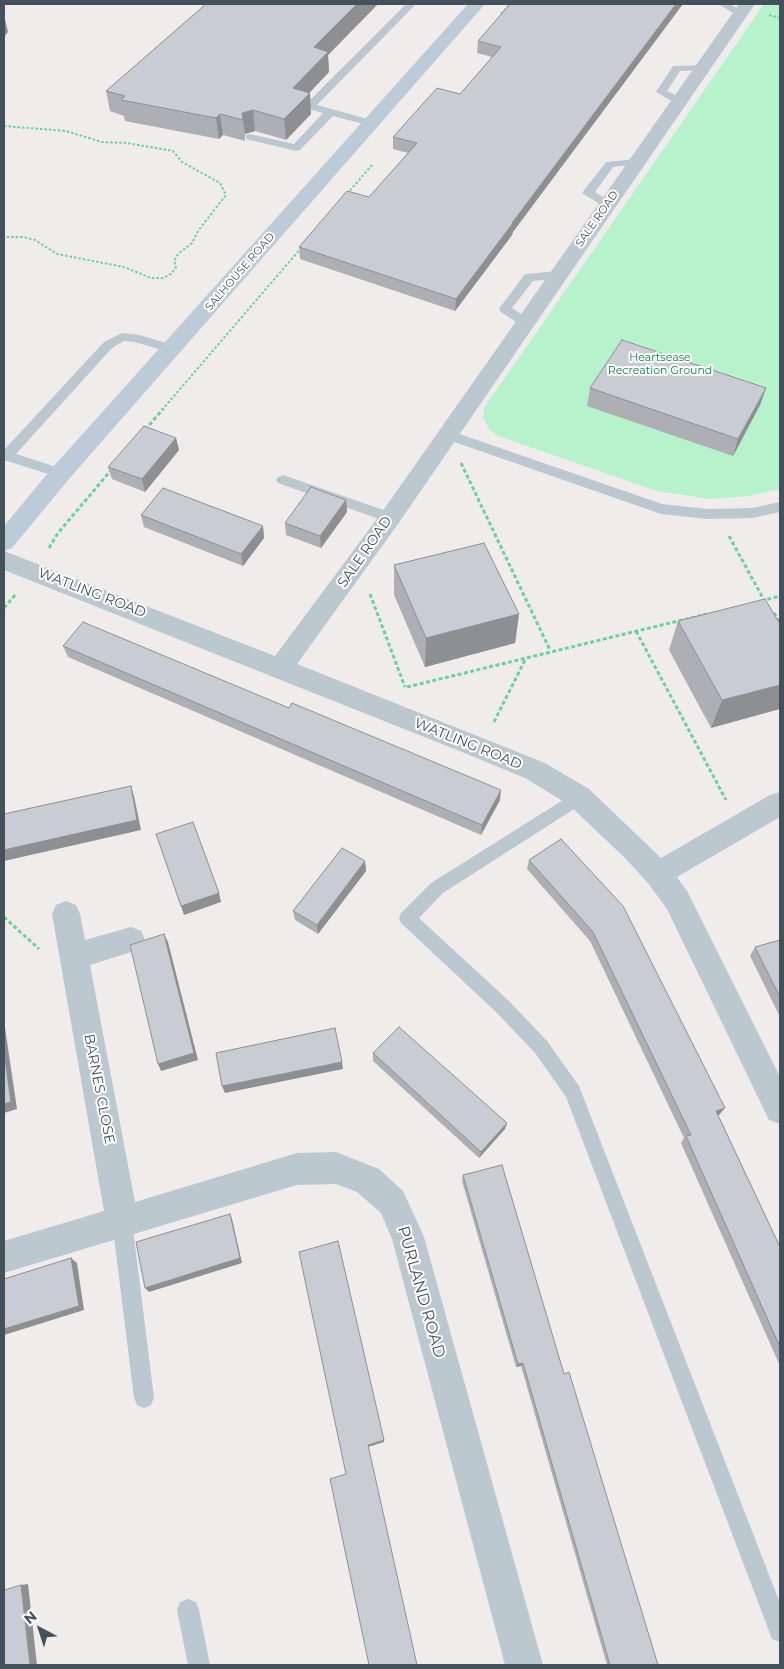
<!DOCTYPE html>
<html>
<head>
<meta charset="utf-8">
<style>
	body { margin:0 }
	#map { position:relative; width:784px; height:1669px; overflow:hidden; background:#f0ecec; font-family:Montserrat,sans-serif }
	canvas { display:block }
	.frame { position:absolute; inset:0; border:5px solid #44515b; pointer-events:none }
	.north { position:absolute; left:15px; top:1604px; width:50px; height:50px; -webkit-text-stroke:4px #fff; paint-order:stroke; rotate:320deg; font-size:14px; font-weight:700; line-height:20px; text-align:center; color:#44515b }
	.north::after { content:''; display:block; margin:auto; width:18px; height:22px; background:#44515b; clip-path:polygon(50% 0,100% 100%,50% 72%,0 100%) }
</style>
</head>
<body>
<div id="map">
<canvas width="784" height="1669"></canvas>
<div class="frame"></div>
<div class="north">N</div>
</div>
<script>
const g = document.querySelector('canvas').getContext('2d');
g.lineJoin = 'round';
function fill(path, color) {
  g.fillStyle = color;
  g.fill(path, 'evenodd');
}
function shape(rows) {
  const path = new Path2D();
  for (const r of rows) {
    path.moveTo(r[0], r[1]);
    for (let i = 2; i < r.length; i += 2) path.lineTo(r[i], r[i + 1]);
  }
  return path;
}
function stroke(path, color, width, dash) {
  g.strokeStyle = color;
  g.lineWidth = width;
  g.lineCap = dash ? 'butt' : 'round';
  g.setLineDash(dash || []);
  g.stroke(path);
}
function write(font, color, halo, rows, align = 'center') {
  g.font = font + ' Montserrat,sans-serif';
  g.lineWidth = 4;
  g.setLineDash([]);
  g.textBaseline = 'middle';
  g.strokeStyle = halo;
  g.fillStyle = color;
  for (const [text, x, y, turn = 0] of rows) {
    g.save();
    g.translate(x, y);
    g.rotate((+turn || 0) * Math.PI / 180);
    g.textAlign = isNaN(turn) ? turn : align;
    if (halo) g.strokeText(text, 0, 0);
    g.fillText(text, 0, 0);
    g.restore();
  }
}
fill(shape([
	[764,4,780,4,780,489,748,496,709,499,657,491,498,436,489,429,483,418,484,408]
]), '#b6f2cb');
stroke(shape([
	[501,14,510,4],
	[769,15,780,18],
	[4,126,66,131,102,142,127,143,173,151,182,162,220,183,226,195,198,231,192,243,178,254,174,261,176,267,171,274,163,278,151,278,124,267,57,254,35,240,23,237,4,237],
	[347,194,372,165],
	[162,410,302,247]
]), '#6cd29c', 2, [2.5, 2]);
stroke(shape([
	[145,430,163,409],
	[461,463,550,650],
	[729,536,764,600],
	[49,548,58,533,112,469],
	[370,594,405,687],
	[761,601,780,596],
	[4,608,16,594],
	[774,613,780,623],
	[636,631,726,800],
	[407,687,707,614],
	[494,722,526,658],
	[4,917,39,949]
]), '#6cd29c', 3, [4, 2.5]);
fill(shape([
	[406,4,416,4,317,105,375,121,375,125,371,126,333,116,300,150,296,151,246,139,246,135,250,134,294,144,323,113,306,108,306,104,406,4],
	[718,4,730,4,745,13,737,15,718,4],
	[703,65,708,68,707,70,680,71,667,91,683,99,683,103,675,103,656,92,673,66,703,65],
	[636,159,640,160,640,164,613,167,595,192,611,202,611,206,603,206,582,193,606,162,636,159],
	[558,271,564,275,562,278,533,281,512,308,530,320,532,323,530,326,522,326,501,312,499,309,501,306,525,274,558,271],
	[122,333,140,335,176,346,178,349,172,353,135,342,124,341,112,348,16,454,66,470,68,473,66,476,61,478,4,460,4,450,104,342,122,333],
	[448,430,662,504,707,509,752,508,780,502,780,512,752,518,707,519,661,514,443,438,441,435,443,432,448,430],
	[283,475,395,514,397,518,390,523,278,483,276,480,278,477,283,475],
	[579,790,585,792,587,797,585,802,443,893,419,918,509,1001,547,1041,579,1086,780,1603,780,1642,772,1639,769,1631,566,1097,535,1053,497,1013,401,923,399,918,401,913,431,883,579,790],
	[122,1211,129,1214,132,1221,154,1398,151,1405,144,1408,137,1405,134,1398,112,1221,115,1214,122,1211],
	[188,1599,196,1602,199,1610,210,1665,188,1665,177,1610,180,1602,188,1599]
]), '#bcc8d0');
fill(shape([
	[739,4,755,4,398,524,297,664,545,763,589,789,661,858,770,795,780,792,780,817,677,877,687,891,780,1077,780,1124,769,1120,667,909,648,883,625,858,569,805,527,779,472,756,4,570,4,551,275,656,382,512,739,4],
	[66,901,76,905,80,914,85,940,131,927,141,931,145,940,141,949,90,965,135,1202,297,1153,336,1152,379,1169,403,1191,424,1237,543,1665,505,1665,392,1239,381,1213,357,1192,336,1184,297,1185,4,1273,4,1241,104,1211,52,914,56,905,66,901]
]), '#bcc8d0');
fill(shape([
	[468,4,485,4,69,479,12,548,4,551,4,526,53,467,468,4]
]), '#bdcbd8');
fill(shape([
	[206,4,378,4,328,55,329,72,309,93,311,114,286,140,255,131,245,134,245,141,223,135,219,139,125,121,124,116,110,111,106,91],
	[510,4,512,235,455,311,300,259,299,247,369,197,408,153,393,149,393,137,460,94,492,57,477,53,478,41],
	[590,388,766,388,760,405,733,456,587,406],
	[176,438,179,450,145,492,112,479,108,467],
	[346,500,347,512,321,548,286,535,285,523],
	[141,515,263,526,264,538,243,566,144,527],
	[394,565,519,614,515,643,425,667,394,595],
	[678,621,780,624,711,728,669,650],
	[63,646,500,800,481,835,68,657],
	[561,839,719,1115,718,1115,780,1247,780,1366,681,1143,684,1138,590,941,527,869,529,860],
	[365,861,366,871,318,934,295,920,293,911],
	[780,940,780,1017,750,956,755,947],
	[373,1053,505,1129,479,1158,373,1061],
	[463,1175,564,1374,658,1665,607,1665,521,1366,516,1367,462,1181]
]), '#adafb5');
fill(shape([
	[357,4,378,4,328,55,329,72,294,109,293,88,314,47],
	[676,4,683,4,513,232,512,235,455,311,456,299,512,223],
	[4,15,8,32,4,37],
	[310,93,311,114,286,140,284,119],
	[253,110,255,131,245,134,242,113],
	[220,114,223,135,219,139,216,118],
	[766,388,760,405,733,456,738,439],
	[176,438,179,450,145,492,142,479],
	[346,500,347,512,321,548,320,536],
	[263,526,264,538,243,566,241,554],
	[519,614,515,643,425,667,426,638],
	[780,685,780,709,711,728,722,700],
	[131,786,134,796,141,830,4,861,4,850],
	[501,790,500,800,481,835,482,825],
	[365,861,366,871,318,934,317,925],
	[219,893,221,902,184,915,181,906],
	[164,934,168,942,198,1060,161,1071,158,1064],
	[4,1021,17,1109,4,1113],
	[342,1062,343,1069,225,1093,222,1086],
	[725,1108,719,1115,711,1118,716,1111],
	[507,1123,505,1129,479,1158,481,1152],
	[230,1214,232,1219,242,1263,149,1292,145,1288],
	[71,1258,77,1263,84,1310,4,1335,4,1329],
	[523,1363,521,1366,516,1367,518,1364],
	[384,1440,384,1442,368,1447,368,1445],
	[28,1584,37,1665,30,1665,21,1585]
]), '#8d8f93');
const building = shape([
	[206,4,357,4,314,47,328,52,293,88,310,93,284,119,253,110,242,113,243,120,220,114,216,118,121,100,125,96,106,91,206,4],
	[510,4,676,4,512,223,513,223,456,299,299,247,347,191,369,197,417,143,393,137,437,88,460,94,501,47,478,41,510,4],
	[622,340,766,388,738,439,590,388,622,340],
	[144,426,176,438,142,479,108,467,144,426],
	[311,487,346,500,320,536,285,523,311,487],
	[163,488,263,526,241,554,141,515,163,488],
	[484,543,519,614,426,638,394,565,484,543],
	[765,599,780,624,780,685,722,700,678,621,765,599],
	[83,622,289,708,292,703,501,790,482,825,63,646,83,622],
	[131,786,137,820,4,850,4,814,131,786],
	[193,822,219,893,181,906,156,834,193,822],
	[561,839,623,906,725,1108,716,1111,780,1247,780,1347,686,1136,691,1135,593,932,529,860,561,839],
	[342,848,365,861,317,925,293,911,342,848],
	[164,934,194,1053,158,1064,130,945,164,934],
	[780,940,780,997,755,947,780,940],
	[399,1027,507,1123,481,1152,373,1053,399,1027],
	[335,1028,342,1062,222,1086,216,1053,335,1028],
	[4,1052,11,1102,4,1104,4,1052],
	[502,1165,564,1374,569,1372,658,1665,610,1665,523,1363,518,1364,463,1175,502,1165],
	[230,1214,240,1258,145,1288,136,1242,230,1214],
	[338,1241,384,1440,368,1445,417,1665,369,1665,330,1479,346,1474,299,1252,338,1241],
	[71,1258,79,1306,4,1329,4,1279,71,1258],
	[21,1585,30,1665,4,1665,4,1590,21,1585]
]);
fill(building, '#c9ccd2');
stroke(building, '#8d8f93', 1);
write('11px', '#44515b', '#fff', [
	["SALE ROAD",597,219,-55],
	["SALHOUSE ROAD",240,272,-49]
]);
write('11px', '#108145', '#fff', [
	["Heartsease",660,358],
	["Recreation Ground",660,371]
]);
write('14px', '#44515b', '#fff', [
	["SALE ROAD",365,552,-55],
	["WATLING ROAD",92,593,21],
	["WATLING ROAD",468,744,22],
	["BARNES CLOSE",99,1089,79]
]);
write('16px', '#44515b', '#fff', [
	["PURLAND ROAD",421,1292,74]
]);
</script>
</body>
</html>
